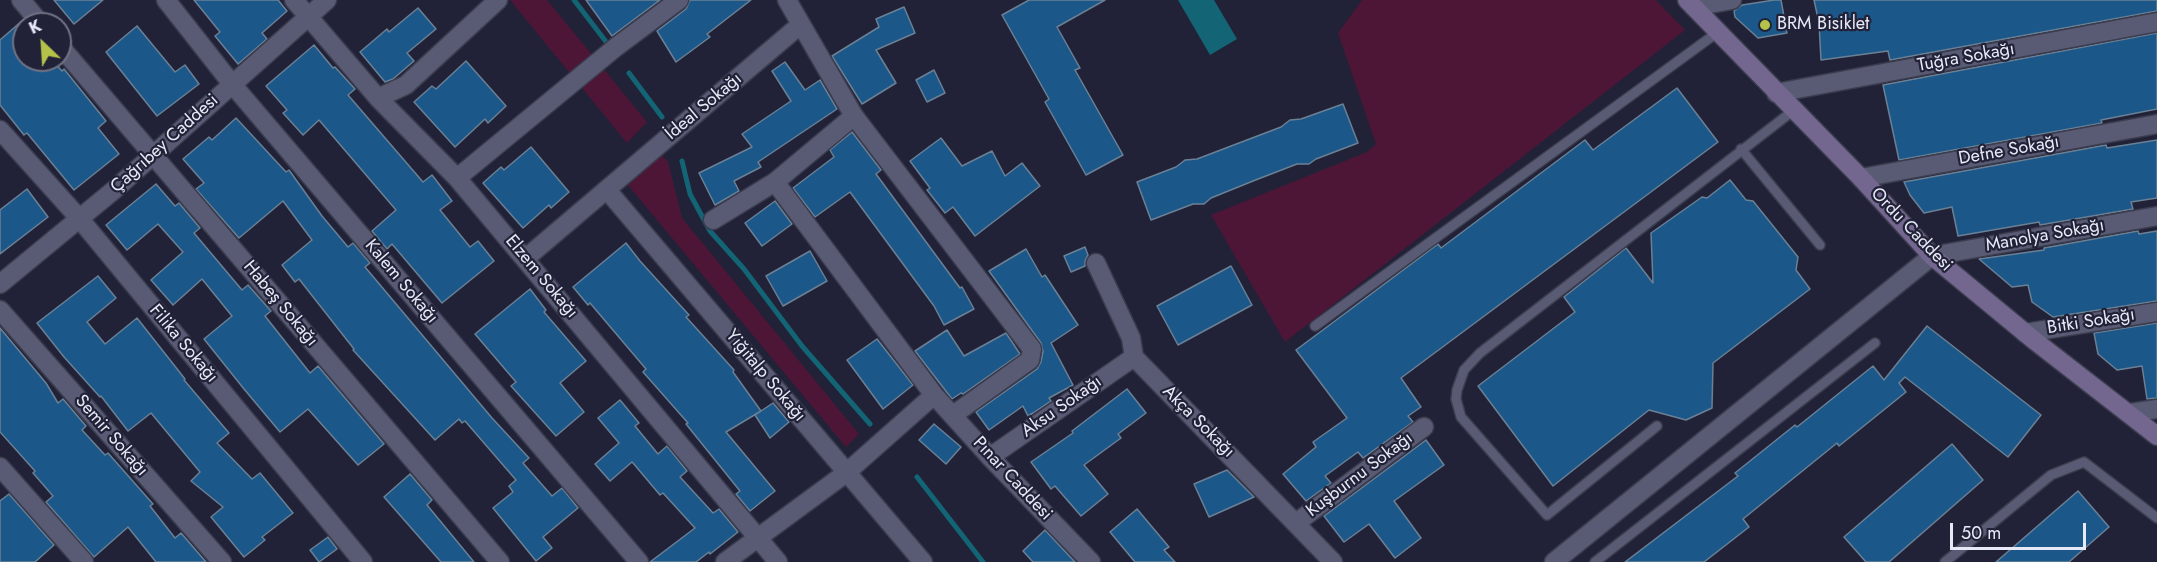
<!DOCTYPE html>
<html>
<head>
<meta charset="utf-8">
<style>
	body { margin:0 }
	#map { position:relative; width:2157px; height:562px; overflow:hidden; background:#212237; font-family:Jost,sans-serif }
	canvas { display:block }
	.north { position:absolute; left:12px; top:12px; width:60px; height:60px; box-sizing:border-box; background:#212237; border:2px solid #707284; border-radius:50%; rotate:335deg; font-size:16px; font-weight:700; line-height:24px; text-align:center; color:#e7e9f7 }
	.north::after { content:''; display:block; margin:auto; width:21px; height:27px; background:#b4c24a; clip-path:polygon(50% 0,100% 100%,50% 72%,0 100%) }
	.scale { position:absolute; left:1950px; top:523px; width:136px; height:27px; box-sizing:border-box; border:3px solid #e7e9f7; border-top:0; padding-left:8px; font-size:18px; line-height:21px; white-space:nowrap; color:#e7e9f7; -webkit-text-stroke:4px #212237; paint-order:stroke }
</style>
</head>
<body>
<div id="map">
<canvas width="2157" height="562"></canvas>
<div class="north">K</div>
<div class="scale">50 m</div>
</div>
<script>
const g = document.querySelector('canvas').getContext('2d');
g.lineJoin = 'round';
function fill(path, color) {
  g.fillStyle = color;
  g.fill(path, 'evenodd');
}
function shape(rows) {
  const path = new Path2D();
  for (const r of rows) {
    path.moveTo(r[0], r[1]);
    for (let i = 2; i < r.length; i += 2) path.lineTo(r[i], r[i + 1]);
  }
  return path;
}
function stroke(path, color, width, dash) {
  g.strokeStyle = color;
  g.lineWidth = width;
  g.lineCap = dash ? 'butt' : 'round';
  g.setLineDash(dash || []);
  g.stroke(path);
}
function write(font, color, halo, rows, align = 'center') {
  g.font = font + ' Jost,sans-serif';
  g.lineWidth = 4.5;
  g.setLineDash([]);
  g.textBaseline = 'middle';
  g.strokeStyle = halo;
  g.fillStyle = color;
  for (const [text, x, y, turn = 0] of rows) {
    g.save();
    g.translate(x, y);
    g.rotate((+turn || 0) * Math.PI / 180);
    g.textAlign = isNaN(turn) ? turn : align;
    if (halo) g.strokeText(text, 0, 0);
    g.fillText(text, 0, 0);
    g.restore();
  }
}
fill(shape([
	[510,0,547,0,647,122,627,143],
	[1362,0,1656,0,1685,30,1285,342,1211,215,1367,152,1376,144,1338,33],
	[660,153,668,162,682,218,859,434,846,447,627,184]
]), '#4d1637');
fill(shape([
	[1178,0,1214,0,1237,39,1210,55]
]), '#136474');
stroke(shape([
	[574,0,607,43],
	[629,73,662,117],
	[682,161,690,194,710,231,744,269,802,346,870,424],
	[917,477,983,562]
]), '#136474', 5);
const building = shape([
	[54,0,103,0,74,24,54,0],
	[194,0,278,0,287,11,262,33,267,39,238,64,215,36,220,32,194,0],
	[586,0,660,0,612,36,586,0],
	[690,0,751,0,707,34,710,37,676,62,657,31,686,9,690,0],
	[1029,0,1105,0,1057,27,1080,68,1075,70,1123,155,1086,175,1045,102,1049,99,1002,15,1029,0],
	[1774,0,1781,0,1787,33,1758,38,1735,17,1734,11,1742,5,1774,0],
	[1814,0,2157,0,2157,11,1890,60,1888,51,1821,60,1819,23,1814,0],
	[904,7,915,33,876,50,896,83,862,104,832,56,879,27,876,19,904,7],
	[418,8,436,29,407,53,414,61,393,79,385,82,360,52,387,29,389,32,418,8],
	[23,20,24,60,52,60,62,71,64,69,106,121,98,128,119,154,74,190,27,133,24,135,0,105,0,40,23,20],
	[137,26,175,72,185,65,199,84,157,116,106,52,137,26],
	[2157,33,2157,109,2101,120,2102,123,1899,160,1883,85,2157,33],
	[314,45,333,68,335,67,355,89,348,95,423,182,432,175,452,201,440,210,470,247,478,241,494,261,442,303,392,244,387,249,372,231,396,210,319,120,303,135,283,113,287,110,266,86,314,45],
	[466,61,506,106,488,123,485,119,455,147,414,102,432,86,436,89,466,61],
	[785,62,805,90,820,80,837,109,758,162,761,167,734,181,739,191,715,205,699,173,752,147,742,134,791,101,772,71,785,62],
	[934,70,945,93,927,102,916,80,934,70],
	[1677,88,1718,142,1401,378,1421,407,1408,416,1413,422,1363,458,1358,452,1325,476,1331,483,1306,501,1283,474,1316,447,1313,442,1347,418,1296,350,1438,244,1441,248,1585,140,1593,150,1677,88],
	[1343,104,1358,143,1316,159,1309,164,1297,164,1253,181,1211,198,1204,204,1193,204,1151,220,1137,182,1176,167,1185,160,1197,159,1281,127,1290,120,1301,119,1343,104],
	[236,118,286,172,289,170,322,216,348,247,353,243,370,263,365,267,492,418,529,458,523,463,552,496,562,488,578,508,543,537,552,548,536,561,493,508,513,492,509,486,516,480,465,421,462,423,459,419,435,440,353,350,354,349,299,279,295,282,282,265,312,240,283,201,239,238,196,189,204,183,183,159,209,137,212,140,236,118],
	[852,132,881,170,876,174,960,288,962,287,974,309,944,325,934,306,850,192,815,217,793,188,834,157,830,150,852,132],
	[941,138,962,166,992,151,1005,176,1022,163,1040,186,975,236,953,207,945,213,927,190,930,188,910,161,941,138],
	[2157,140,2157,198,2131,202,2133,209,2040,225,2039,222,1958,236,1952,207,1924,213,1910,195,1904,182,2106,145,2107,148,2157,140],
	[531,147,569,192,551,208,549,205,523,228,483,183,501,167,504,170,531,147],
	[1730,180,1746,200,1753,201,1798,257,1796,270,1810,289,1713,363,1712,408,1686,420,1649,410,1553,486,1478,386,1575,312,1564,297,1626,248,1653,283,1651,233,1702,197,1707,198,1730,180],
	[156,184,175,206,179,203,200,228,194,233,242,290,248,285,271,311,265,316,310,373,318,366,384,444,358,465,308,409,280,432,244,389,204,339,232,316,202,279,173,305,151,280,183,252,158,224,127,250,106,225,156,184],
	[27,189,48,217,0,254,0,210,27,189],
	[775,201,792,224,762,246,745,223,775,201],
	[2138,231,2139,234,2157,231,2157,301,2053,317,2032,302,2028,285,2012,287,1979,259,2044,250,2044,248,2138,231],
	[626,243,640,261,689,315,686,317,734,370,733,372,761,411,726,432,775,491,750,511,736,494,740,491,686,424,688,423,643,372,646,369,590,303,588,305,573,287,626,243],
	[1085,247,1088,255,1085,261,1085,266,1071,272,1064,256,1085,247],
	[1026,249,1042,277,1045,275,1078,325,1051,343,1073,385,1049,398,1051,401,1033,413,1028,416,1023,406,989,430,976,412,1037,369,1041,362,1043,351,1041,343,989,271,1026,249],
	[810,251,827,281,783,306,766,276,810,251],
	[1231,266,1252,305,1178,345,1157,306,1231,266],
	[98,276,116,298,87,322,105,344,137,318,185,379,184,380,229,433,217,443,252,479,260,473,293,513,262,537,265,540,244,557,211,517,223,507,191,481,200,472,151,413,128,431,101,396,100,397,64,357,37,323,98,276],
	[530,289,546,310,544,312,586,361,560,383,584,412,556,436,511,386,516,382,475,334,530,289],
	[2157,323,2157,398,2147,399,2142,366,2117,370,2098,354,2094,333,2157,323],
	[1927,326,2041,415,2008,457,1905,377,1899,383,1906,392,1839,446,1837,443,1743,519,1749,527,1704,562,1625,562,1738,476,1735,473,1795,425,1797,427,1873,366,1884,380,1927,326],
	[0,328,46,383,58,403,63,399,86,426,82,430,105,455,108,453,153,504,150,506,175,538,181,533,206,562,156,562,128,527,94,557,46,502,53,496,33,473,35,471,0,432,0,328],
	[947,330,964,356,1006,333,1020,354,963,394,961,393,952,399,915,351,947,330],
	[877,339,913,385,883,409,847,360,877,339],
	[1127,389,1146,413,1118,434,1121,438,1084,465,1108,494,1081,516,1055,486,1051,489,1031,462,1073,433,1072,431,1127,389],
	[620,400,639,423,635,426,658,454,667,446,687,471,680,477,713,513,719,509,738,532,710,554,709,552,696,562,650,562,695,528,663,493,660,495,633,463,632,462,610,481,595,464,619,443,598,418,620,400],
	[773,403,789,422,770,438,755,415,773,403],
	[934,424,961,447,946,464,919,440,934,424],
	[1426,440,1444,465,1394,501,1421,538,1395,558,1369,524,1344,542,1324,516,1426,440],
	[1952,444,1983,480,1889,562,1866,562,1844,537,1952,444],
	[1227,470,1254,497,1209,517,1194,484,1227,470],
	[410,474,432,500,427,505,474,562,441,562,384,497,410,474],
	[2078,491,2109,527,2069,562,1996,562,2078,491],
	[9,494,54,545,35,562,0,562,0,501,9,494],
	[1137,509,1169,547,1164,550,1175,562,1135,562,1110,532,1137,509],
	[1045,530,1075,562,1033,562,1023,551,1045,530],
	[328,537,337,549,319,562,310,550,328,537]
]);
fill(building, '#1b5889');
stroke(building, '#6b8095', 1.5);
const lane = shape([
	[1741,149,1820,245],
	[1315,326,1718,32],
	[1657,426,1547,515,1461,417,1456,399,1457,390,1464,370,1480,353,1794,110],
	[1595,562,1875,343],
	[1945,562,2051,475,2084,462,2157,518]
]);
const street = shape([
	[21,0,41,24],
	[166,0,232,84,639,562],
	[294,0,378,98,457,178,778,562],
	[787,0,854,116,775,182,934,395,990,457,1091,562],
	[1694,7,1732,0],
	[60,46,500,562],
	[1776,93,2157,22],
	[378,98,406,85,498,0],
	[854,116,1032,349,1030,360,953,415],
	[0,130,79,218,363,562],
	[457,178,616,47,679,0],
	[1861,178,2157,124],
	[607,190,923,562],
	[713,220,775,182],
	[526,258,800,25],
	[1096,263,1131,338,1134,357,1333,562],
	[0,284,114,190,327,0],
	[0,310,222,562],
	[2025,333,2157,312],
	[2130,413,2157,409],
	[990,457,1134,357],
	[0,467,84,562],
	[1296,523,1424,427],
	[725,562,846,473,934,395],
	[1554,562,1932,256,2157,216]
]);
const secondary = shape([
	[1687,0,1861,178,1932,256,2035,341,2157,436]
]);
stroke(lane, '#3b3c4e', 12);
stroke(street, '#3b3c4e', 21);
stroke(secondary, '#3b3c4e', 21);
stroke(lane, '#595b74', 9);
stroke(street, '#595b74', 18);
stroke(secondary, '#74678f', 18);
for (const [x, y, r, color] of [
	[1765,25,6,"#b4c24a"]
]) {
  const dot = new Path2D();
  dot.arc(x, y, r, 0, 2 * Math.PI);
  g.fillStyle = color;
  g.fill(dot);
  stroke(dot, '#212237', 2);
}
write('18px', '#e7e9f7', '#212237', [
	["BRM Bisiklet",1777,25]
], 'left');
write('18px', '#e7e9f7', '#212237', [
	["Tuğra Sokağı",1966,58,-10],
	["İdeal Sokağı",704,107,-40],
	["Çağrıbey Caddesi",165,144,-42],
	["Defne Sokağı",2009,151,-10],
	["Ordu Caddesi",1911,230,46],
	["Manolya Sokağı",2045,236,-10],
	["Elzem Sokağı",541,277,50],
	["Kalem Sokağı",401,282,50],
	["Habeş Sokağı",280,304,50],
	["Bitki Sokağı",2091,322,-9],
	["Filika Sokağı",183,344,50],
	["Yiğitalp Sokağı",765,376,50],
	["Aksu Sokağı",1062,407,-35],
	["Akça Sokağı",1198,422,45],
	["Semir Sokağı",111,436,49],
	["Kuşburnu Sokağı",1360,475,-37],
	["Pınar Caddesi",1012,479,47]
]);
</script>
</body>
</html>
